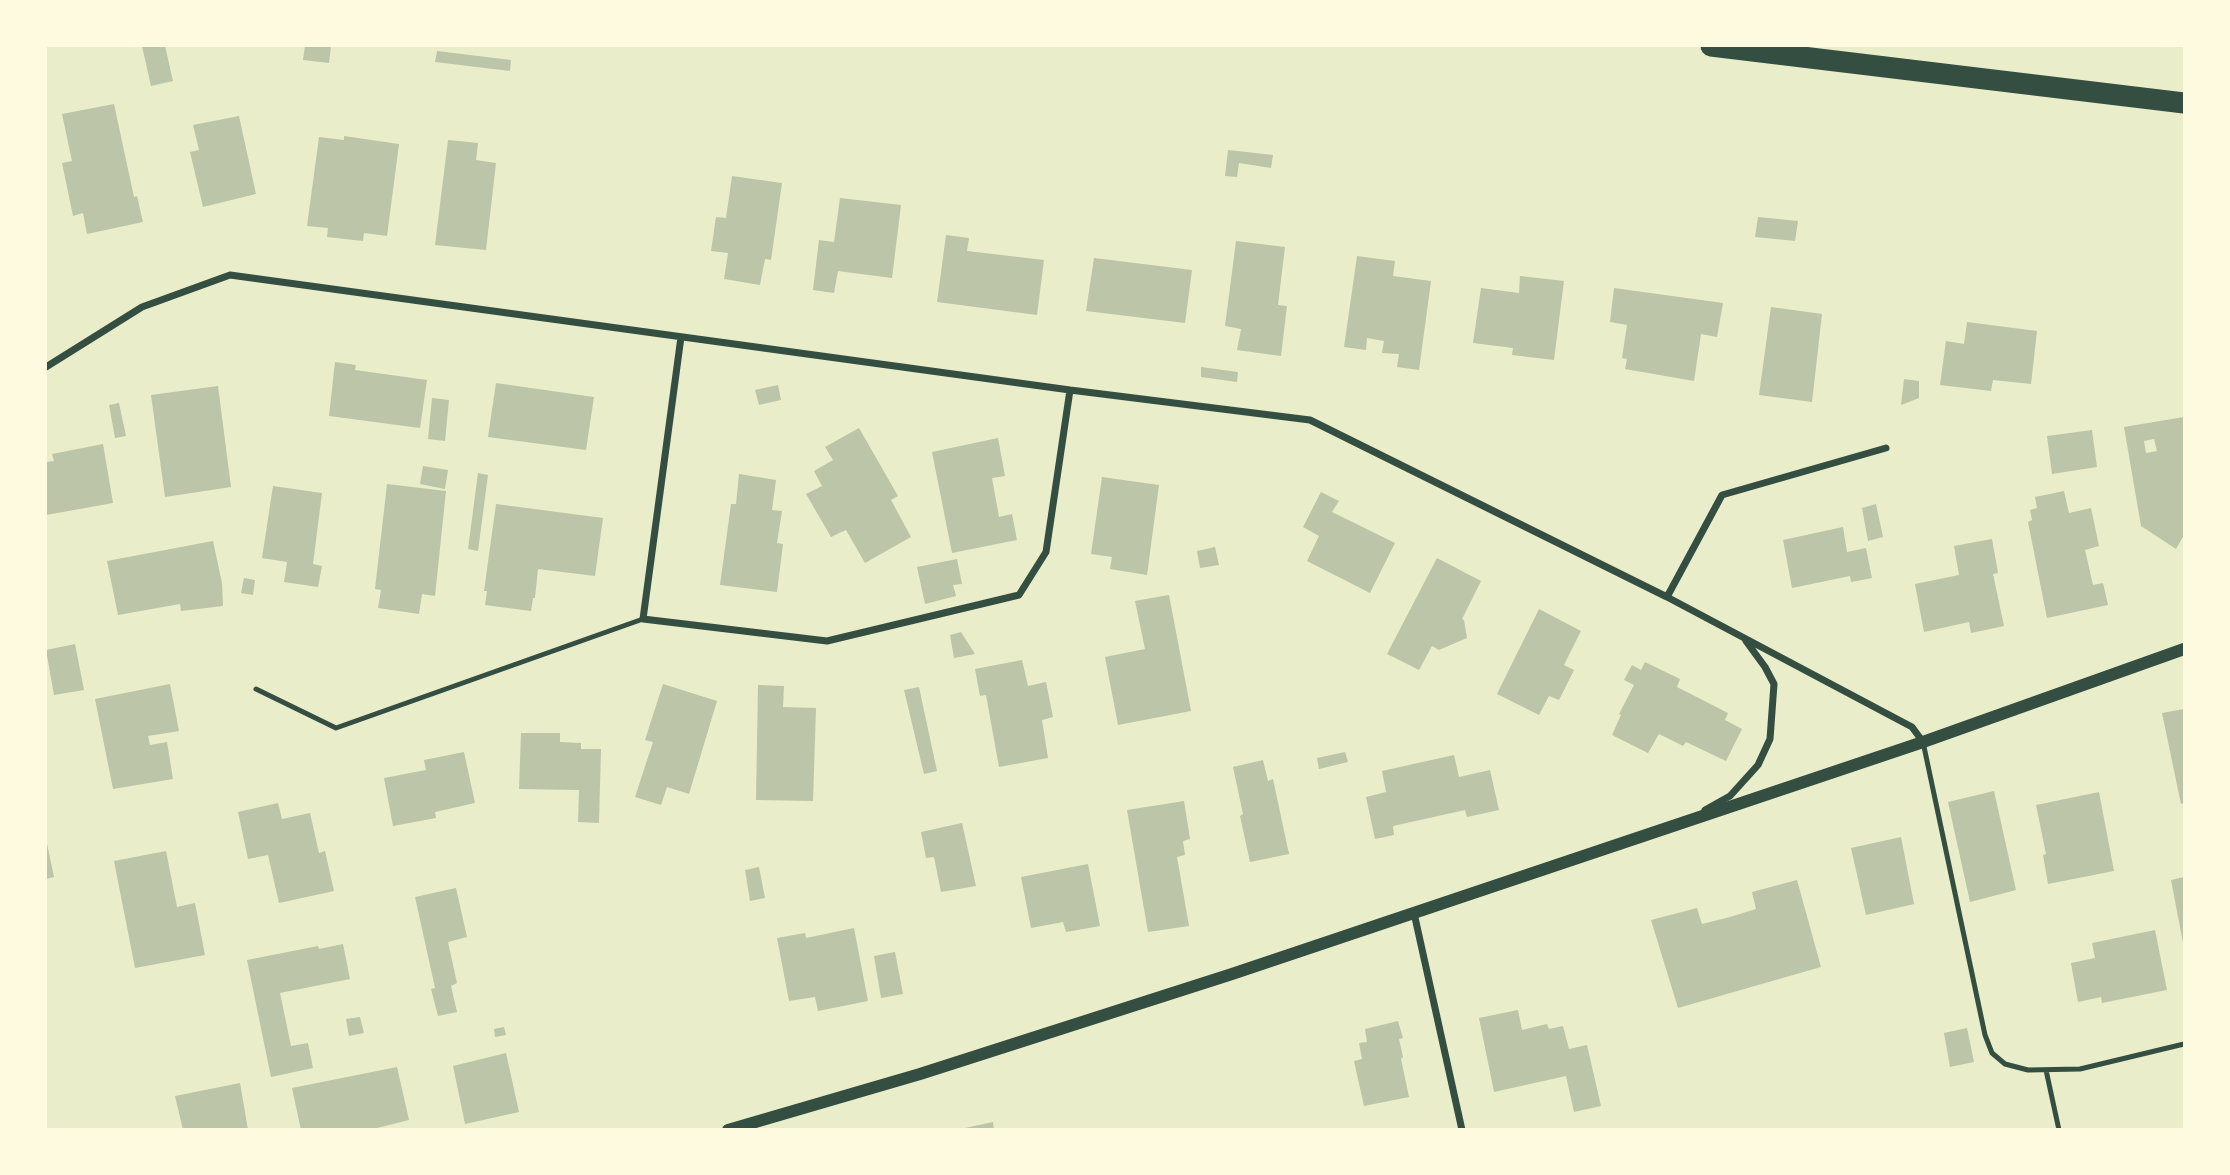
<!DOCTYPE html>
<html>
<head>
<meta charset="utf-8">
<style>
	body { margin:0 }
	#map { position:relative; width:2230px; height:1175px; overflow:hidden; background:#e9edc9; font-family:"IBM Plex Serif",serif }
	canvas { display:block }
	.frame { position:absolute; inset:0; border:47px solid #fefae0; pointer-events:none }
</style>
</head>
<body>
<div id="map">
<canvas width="2230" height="1175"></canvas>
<div class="frame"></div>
</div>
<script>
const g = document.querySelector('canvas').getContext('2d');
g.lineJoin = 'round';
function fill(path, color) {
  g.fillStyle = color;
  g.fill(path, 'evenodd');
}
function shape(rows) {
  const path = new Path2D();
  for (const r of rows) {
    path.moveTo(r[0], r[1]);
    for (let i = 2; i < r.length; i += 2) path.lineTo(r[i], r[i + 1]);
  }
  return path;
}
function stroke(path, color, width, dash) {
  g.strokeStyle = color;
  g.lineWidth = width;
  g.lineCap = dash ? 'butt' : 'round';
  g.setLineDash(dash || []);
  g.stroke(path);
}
fill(shape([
	[142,46,165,46,173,81,151,86],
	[305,46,331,46,329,63,303,60],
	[437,51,511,60,510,71,435,62],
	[114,104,134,197,137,196,143,222,87,234,83,213,73,216,62,163,72,161,62,114],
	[239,116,256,194,203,207,190,152,199,150,193,125],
	[344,136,399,144,387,236,364,233,363,241,327,237,328,228,307,226,319,137,344,140],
	[448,140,478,143,476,160,496,163,486,250,435,245],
	[1228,150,1273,155,1271,168,1239,163,1237,177,1225,176],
	[732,176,782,183,771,260,765,259,760,285,724,279,728,253,711,251,716,217,726,218],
	[840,198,901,205,892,278,838,271,834,293,813,290,819,240,834,242],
	[1758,217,1798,221,1795,241,1755,237],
	[946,235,969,238,967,251,1044,260,1037,315,937,302],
	[1236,241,1285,247,1278,305,1287,306,1281,356,1237,350,1241,329,1225,326],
	[1357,256,1395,261,1393,276,1431,281,1419,370,1397,367,1399,354,1382,353,1384,341,1367,338,1366,350,1344,347],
	[1094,258,1192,270,1185,323,1086,311],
	[1520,276,1564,281,1554,360,1512,355,1513,348,1473,343,1481,288,1519,293],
	[1614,288,1723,303,1717,337,1701,334,1694,381,1625,369,1627,359,1622,358,1627,325,1610,322],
	[1771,307,1822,314,1812,402,1759,395],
	[1967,322,2037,331,2031,384,1993,380,1991,391,1940,385,1946,341,1964,344],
	[335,362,356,365,355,370,427,380,420,428,329,416],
	[1201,367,1238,372,1237,382,1201,377],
	[1904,379,1919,381,1919,398,1901,405],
	[496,383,594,397,586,450,488,437],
	[778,385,781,400,759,405,755,390],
	[218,386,231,487,165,497,151,395],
	[432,398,449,400,445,441,428,439],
	[119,403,126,436,115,438,109,405],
	[2184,417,2184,535,2176,549,2141,526,2124,427],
	[2154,439,2157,451,2146,453,2144,441],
	[859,428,898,496,891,500,911,537,865,563,846,530,831,537,806,494,822,486,814,471,833,460,825,447],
	[2092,430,2097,467,2052,474,2047,436],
	[998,438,1005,476,992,478,999,517,1012,514,1017,540,952,553,932,452],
	[103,444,113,503,46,515,46,462,54,461,52,454],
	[423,466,448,470,445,489,420,484],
	[478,473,488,475,478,551,468,549],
	[739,474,776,480,772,510,782,511,777,543,783,544,777,592,720,585,731,504,736,504],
	[1102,477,1159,485,1147,575,1110,569,1112,557,1091,554],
	[387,484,446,491,435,596,422,594,419,614,378,608,381,590,375,589],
	[273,486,322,493,313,564,322,566,318,587,284,582,287,562,262,558],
	[2064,491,2069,513,2091,508,2099,546,2085,550,2093,585,2103,583,2108,605,2047,618,2028,522,2032,520,2030,510,2037,508,2035,497],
	[1321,492,1339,501,1332,512,1395,543,1370,593,1307,561,1319,536,1303,527],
	[496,504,603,518,595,576,538,569,535,598,533,598,531,611,485,605,487,591,484,591],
	[1876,504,1883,537,1868,541,1862,508],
	[1843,527,1847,552,1866,548,1872,578,1851,582,1850,576,1792,588,1783,540],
	[1992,539,1998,573,1993,574,2004,626,1971,633,1969,622,1924,632,1915,584,1959,575,1954,546],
	[213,541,222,583,223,606,181,611,180,604,118,615,107,561],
	[1215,547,1219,565,1200,568,1197,551],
	[1437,558,1481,581,1462,619,1464,620,1467,638,1439,650,1432,646,1419,670,1387,654],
	[957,559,962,584,953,585,956,596,925,604,917,567],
	[244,578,255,580,253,595,241,593],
	[1169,595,1191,711,1118,725,1105,657,1145,649,1135,601],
	[1539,609,1581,631,1564,665,1574,670,1559,700,1549,696,1539,715,1497,694],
	[961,632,975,654,954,658,950,635],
	[75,644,84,690,54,695,46,650],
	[1022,660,1028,686,1046,682,1053,717,1042,720,1048,758,999,767,986,695,980,696,975,669],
	[1645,662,1680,679,1677,687,1728,713,1725,720,1742,729,1726,761,1686,742,1683,746,1659,734,1648,753,1612,735,1621,715,1619,714,1634,685,1624,680,1632,665,1641,670],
	[170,684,179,731,148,736,150,745,167,742,173,779,113,789,95,699],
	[663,684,717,701,689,794,667,787,661,805,635,797,653,742,645,740],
	[758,685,784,686,783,707,816,708,813,801,756,800],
	[919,687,937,771,924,774,904,690],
	[2184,709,2184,803,2181,804,2162,713],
	[521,733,560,733,560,742,581,743,581,749,601,749,599,823,578,822,579,790,519,789],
	[464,752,475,803,435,812,436,818,393,826,384,778,426,770,424,760],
	[1345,752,1348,762,1319,769,1317,758],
	[1454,755,1459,777,1490,770,1499,810,1467,817,1465,810,1393,826,1394,835,1375,839,1366,797,1386,792,1382,771],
	[1263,760,1268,781,1273,779,1289,854,1250,862,1240,816,1243,814,1233,767],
	[1994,791,2016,890,1970,902,1948,802],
	[2099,792,2114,871,2048,884,2043,855,2046,854,2036,805],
	[1184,801,1190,839,1183,841,1185,855,1177,857,1189,926,1148,932,1127,810],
	[278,803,282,819,310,813,319,853,325,851,334,891,279,903,268,855,248,859,238,812],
	[962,823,976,886,941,892,934,857,926,858,921,832],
	[1901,837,1914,904,1866,915,1851,848],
	[46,839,54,877,46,879],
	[166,851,177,907,195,903,205,955,135,968,114,861],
	[1088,864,1100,926,1066,932,1063,922,1031,928,1021,877],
	[759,867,765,898,750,901,745,870],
	[2184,877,2184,943,2183,943,2171,880],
	[1797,880,1821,967,1678,1008,1651,920,1697,908,1702,924,1730,917,1756,909,1752,892],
	[456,888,467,937,448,942,457,983,451,986,457,1012,438,1016,431,989,435,988,415,897],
	[854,928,868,1001,818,1011,815,997,789,1001,777,938,805,933,806,938],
	[2155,930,2167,990,2102,1003,2101,997,2078,1002,2071,963,2095,958,2092,943],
	[343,944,350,979,280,993,291,1046,308,1043,313,1068,271,1077,247,960,318,946,319,949],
	[895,952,903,994,881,998,874,956],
	[1518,1010,1522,1030,1547,1024,1549,1029,1563,1026,1569,1049,1587,1045,1601,1106,1574,1112,1566,1076,1494,1092,1479,1018],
	[360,1017,364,1033,349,1036,346,1019],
	[1398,1021,1403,1038,1399,1039,1403,1057,1401,1059,1409,1097,1364,1106,1354,1061,1362,1059,1359,1043,1367,1042,1365,1029],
	[504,1027,506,1035,495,1037,494,1029],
	[1967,1028,1974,1062,1950,1067,1944,1033],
	[506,1053,519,1112,465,1124,453,1066],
	[397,1067,409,1120,369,1130,301,1130,292,1088],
	[240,1083,248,1130,183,1130,175,1096],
	[993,1122,994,1130,965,1130,965,1128]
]), '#bcc5a7');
stroke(shape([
	[256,689,336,728,643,619],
	[1923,742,1985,1035,1992,1053,2005,1064,2028,1070,2080,1069,2184,1044],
	[2046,1070,2059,1130]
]), '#344e41', 5);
stroke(shape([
	[681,337,643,619,827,641,1019,595,1046,552,1070,390],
	[46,367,142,307,230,275,1070,390,1310,420,1667,597,1912,727,1923,742],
	[1667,597,1722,495,1886,448],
	[1705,810,1730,796,1758,765,1770,739,1774,684,1765,667,1746,641],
	[1414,913,1462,1130]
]), '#344e41', 7);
stroke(shape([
	[728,1130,920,1074,1232,974,1923,742,2184,649]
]), '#344e41', 12);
stroke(shape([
	[1711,46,2184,103]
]), '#344e41', 21);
</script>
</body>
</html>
